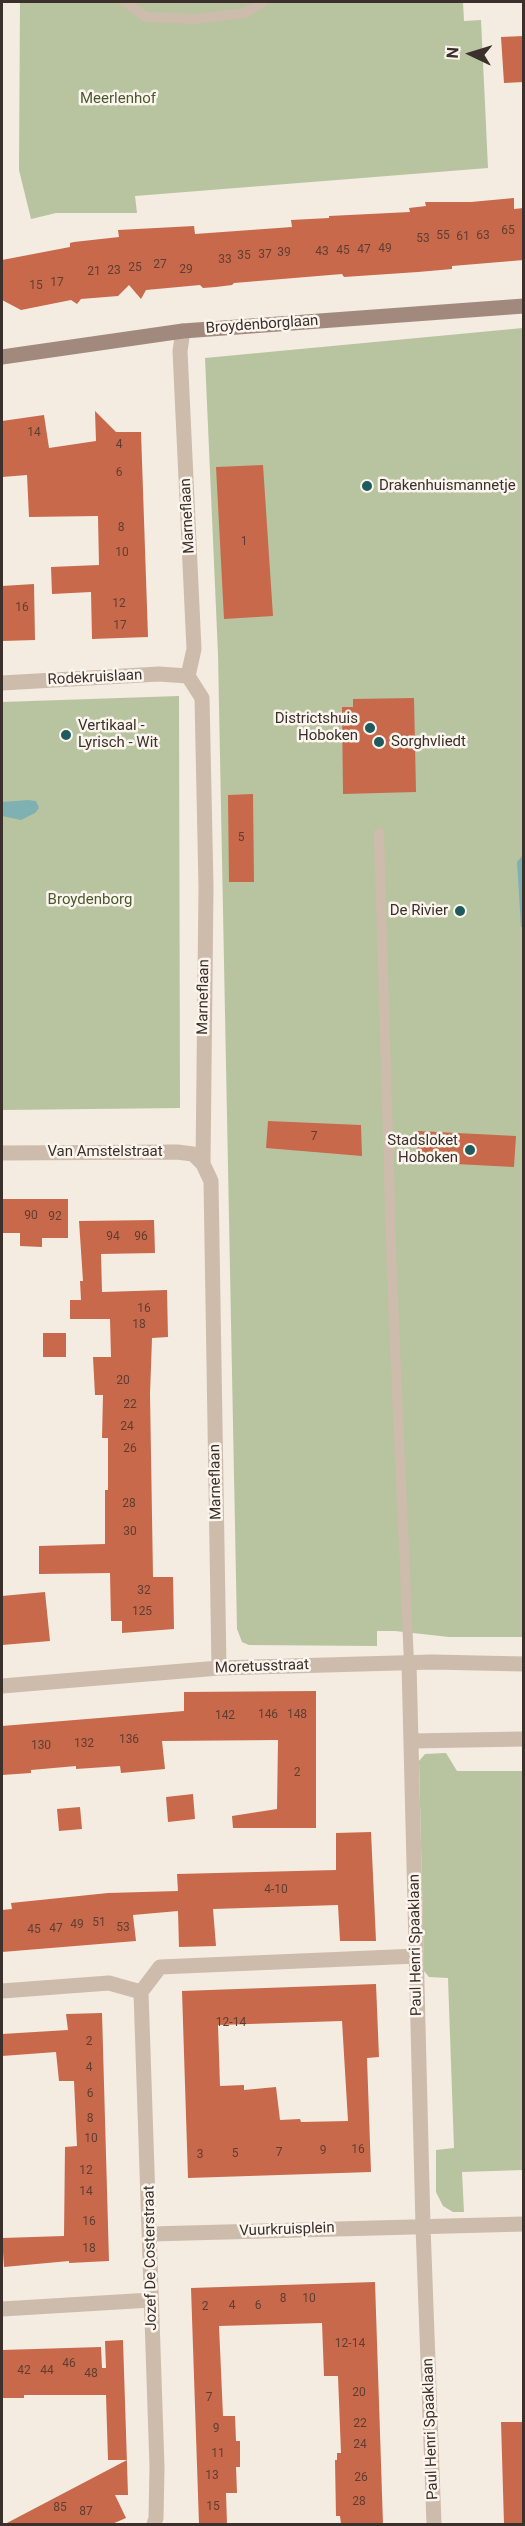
<!DOCTYPE html>
<html>
<head>
<meta charset="utf-8">
<style>
	body { margin:0 }
	#map { position:relative; width:525px; height:2526px; overflow:hidden; background:#f4ebe1; font-family:Roboto,sans-serif }
	canvas { display:block }
	.frame { position:absolute; inset:0; border:3px solid #3b302b; pointer-events:none }
	.north { position:absolute; left:441px; top:24px; width:60px; height:60px; -webkit-text-stroke:4px #fbf5ee; paint-order:stroke; rotate:274deg; font-size:16px; font-weight:700; line-height:24px; text-align:center; color:#3b302b }
	.north::after { content:''; display:block; margin:auto; width:21px; height:27px; background:#3b302b; clip-path:polygon(50% 0,100% 100%,50% 72%,0 100%) }
</style>
</head>
<body>
<div id="map">
<canvas width="525" height="2526"></canvas>
<div class="frame"></div>
<div class="north">N</div>
</div>
<script>
const g = document.querySelector('canvas').getContext('2d');
g.lineJoin = 'round';
function fill(path, color) {
  g.fillStyle = color;
  g.fill(path, 'evenodd');
}
function shape(rows) {
  const path = new Path2D();
  for (const r of rows) {
    path.moveTo(r[0], r[1]);
    for (let i = 2; i < r.length; i += 2) path.lineTo(r[i], r[i + 1]);
  }
  return path;
}
function stroke(path, color, width, dash) {
  g.strokeStyle = color;
  g.lineWidth = width;
  g.lineCap = dash ? 'butt' : 'round';
  g.setLineDash(dash || []);
  g.stroke(path);
}
function write(font, color, halo, rows, align = 'center') {
  g.font = font + ' Roboto,sans-serif';
  g.lineWidth = 5;
  g.setLineDash([]);
  g.textBaseline = 'middle';
  g.strokeStyle = halo;
  g.fillStyle = color;
  for (const [text, x, y, turn = 0] of rows) {
    g.save();
    g.translate(x, y);
    g.rotate((+turn || 0) * Math.PI / 180);
    g.textAlign = isNaN(turn) ? turn : align;
    if (halo) g.strokeText(text, 0, 0);
    g.fillText(text, 0, 0);
    g.restore();
  }
}
fill(shape([
	[20,2,463,2,464,21,481,20,488,168,135,196,137,213,56,213,31,219,19,170],
	[523,328,523,1637,449,1637,395,1631,377,1631,377,1646,249,1645,242,1642,237,1629,218,654,205,358],
	[179,696,180,1108,2,1110,2,702],
	[446,1753,457,1771,523,1771,523,2170,462,2172,464,2212,453,2212,443,2206,436,2192,436,2150,454,2148,448,1978,429,1977,424,1971,419,1761,425,1754]
]), '#b8c4a0');
fill(shape([
	[28,800,36,801,39,808,35,813,21,820,2,816,2,802],
	[523,855,524,927,521,927,517,862]
]), '#7fb0b2');
fill(shape([
	[524,36,524,82,504,83,501,37],
	[514,198,514,209,524,208,524,260,452,266,452,269,418,272,344,277,342,274,234,283,232,285,216,287,203,288,200,285,146,290,141,299,129,285,118,296,81,299,77,304,71,300,21,310,2,300,2,260,70,247,70,243,74,242,119,237,118,230,194,226,195,234,292,227,291,220,329,218,329,216,410,212,409,208,426,206,425,202,471,202],
	[95,411,116,432,141,432,148,637,92,639,91,592,52,594,51,567,99,565,98,516,29,517,27,475,2,477,2,421,44,415,49,448,96,441],
	[263,465,273,616,224,619,216,467],
	[34,584,35,640,2,641,2,586],
	[414,698,416,792,343,794,342,707,353,707,353,699],
	[253,794,254,882,229,882,228,795],
	[268,1121,361,1125,362,1156,266,1148],
	[418,1131,516,1136,514,1167,416,1162],
	[2,1199,68,1199,68,1238,42,1238,42,1247,20,1246,20,1233,2,1233],
	[154,1220,155,1253,101,1254,102,1292,167,1290,168,1337,152,1338,150,1394,153,1577,173,1577,174,1629,122,1633,122,1621,111,1621,110,1573,39,1574,39,1546,105,1544,105,1490,108,1490,108,1438,102,1438,103,1395,95,1395,93,1357,111,1357,110,1319,70,1319,70,1300,81,1300,80,1281,83,1281,79,1221],
	[43,1333,66,1333,66,1357,43,1357],
	[45,1592,50,1641,2,1645,2,1596],
	[316,1691,316,1828,233,1828,232,1816,277,1809,278,1740,162,1741,165,1769,121,1773,120,1766,76,1769,76,1766,31,1770,31,1773,2,1775,2,1726,184,1711,184,1692],
	[193,1794,195,1819,168,1822,166,1797],
	[80,1807,82,1829,59,1831,57,1809],
	[371,1832,376,1941,340,1941,338,1905,213,1909,216,1946,179,1947,178,1911,133,1915,136,1941,2,1952,2,1910,12,1909,11,1903,108,1893,178,1891,177,1874,336,1870,336,1833],
	[376,1984,379,2057,367,2058,371,2172,188,2178,182,1991],
	[342,2021,348,2121,301,2122,300,2119,280,2120,276,2087,244,2090,244,2085,220,2086,218,2025],
	[102,2013,109,2261,69,2263,69,2261,4,2267,2,2238,64,2236,65,2147,77,2146,74,2081,59,2081,56,2052,2,2056,2,2034,68,2030,66,2014],
	[375,2282,383,2524,341,2524,340,2516,336,2516,335,2460,337,2460,337,2453,341,2453,338,2376,324,2376,322,2323,219,2326,223,2416,235,2416,236,2441,240,2441,240,2467,236,2467,237,2493,226,2493,227,2524,199,2524,191,2288],
	[123,2340,128,2495,115,2495,126,2518,112,2524,5,2524,127,2460,108,2460,106,2395,24,2395,24,2398,2,2398,2,2350,101,2347,102,2368,106,2368,105,2341],
	[501,2422,524,2422,524,2524,504,2524]
]), '#c8694b');
stroke(shape([
	[125,2,146,17,194,19,245,13,263,2],
	[379,833,392,1277,409,1663]
]), '#cdbbac', 10);
stroke(shape([
	[183,331,180,351,194,649,188,676,202,698,206,887,203,1164,211,1181,219,1668],
	[2,683,159,674,188,676],
	[2,1153,177,1152,193,1154,203,1164],
	[409,1663,423,2226,434,2524],
	[2,1686,219,1668,432,1662,524,1664],
	[411,1741,524,1739],
	[2,1991,109,1983,141,1992],
	[141,1992,157,2467,156,2518,154,2524],
	[141,1992,160,1967,417,1956],
	[151,2234,524,2224],
	[2,2309,151,2300]
]), '#cdbbac', 15);
stroke(shape([
	[2,357,183,331,524,306]
]), '#a18a7d', 15);
for (const [x, y, r, color] of [
	[367,486,6,"#1f5a5e"],
	[370,728,6,"#1f5a5e"],
	[66,735,6,"#1f5a5e"],
	[379,742,6,"#1f5a5e"],
	[460,911,6,"#1f5a5e"],
	[470,1150,6,"#1f5a5e"]
]) {
  const dot = new Path2D();
  dot.arc(x, y, r, 0, 2 * Math.PI);
  g.fillStyle = color;
  g.fill(dot);
  stroke(dot, '#fbf5ee', 2);
}
write('12px', '#5e3e33', null, [
	["65",508,231],
	["55",443,236],
	["63",483,236],
	["61",463,237],
	["53",423,239],
	["49",385,249],
	["47",364,250],
	["45",343,251],
	["43",322,252],
	["39",284,253],
	["37",265,255],
	["35",244,256],
	["33",225,260],
	["27",160,265],
	["25",135,268],
	["29",186,270],
	["23",114,271],
	["21",94,272],
	["17",57,283],
	["15",36,286],
	["14",34,433],
	["4",119,445],
	["6",119,473],
	["8",121,528],
	["1",244,542],
	["10",122,553],
	["12",119,604],
	["16",22,608],
	["17",120,626],
	["5",241,838],
	["7",314,1137],
	["90",31,1216],
	["92",55,1217],
	["94",113,1237],
	["96",141,1237],
	["16",144,1309],
	["18",139,1325],
	["20",123,1381],
	["22",130,1405],
	["24",127,1427],
	["26",130,1449],
	["28",129,1504],
	["30",130,1532],
	["32",144,1591],
	["125",142,1612],
	["146",268,1715],
	["148",297,1715],
	["142",225,1716],
	["136",129,1740],
	["132",84,1744],
	["130",41,1746],
	["2",297,1773],
	["4-10",276,1890],
	["51",99,1923],
	["49",77,1925],
	["53",123,1928],
	["47",56,1929],
	["45",34,1930],
	["12-14",231,2023],
	["2",89,2042],
	["4",89,2068],
	["6",90,2094],
	["8",90,2119],
	["10",91,2139],
	["16",358,2150],
	["9",323,2151],
	["7",279,2153],
	["5",235,2154],
	["3",200,2155],
	["12",86,2171],
	["14",86,2192],
	["16",89,2222],
	["18",89,2249],
	["8",283,2299],
	["10",309,2299],
	["4",232,2306],
	["6",258,2306],
	["2",205,2307],
	["12-14",350,2344],
	["46",69,2364],
	["42",24,2371],
	["44",47,2371],
	["48",91,2374],
	["20",359,2393],
	["7",209,2398],
	["22",360,2424],
	["9",216,2429],
	["24",360,2445],
	["11",218,2454],
	["13",212,2476],
	["26",361,2478],
	["28",359,2502],
	["15",213,2507],
	["85",60,2508],
	["87",86,2512]
]);
write('15px', '#4a5a2e', '#fbf5ee', [
	["Meerlenhof",118,99],
	["Broydenborg",90,900]
]);
write('15px', '#3b302b', '#fbf5ee', [
	["Broydenborglaan",262,325,-4],
	["Marneflaan",188,516,-93],
	["Rodekruislaan",95,678,-3],
	["Marneflaan",204,997,-89],
	["Van Amstelstraat",105,1152],
	["Marneflaan",216,1482,-91],
	["Moretusstraat",262,1667,-2],
	["Paul Henri Spaaklaan",416,1945,-91],
	["Vuurkruisplein",287,2230,-2],
	["Jozef De Costerstraat",151,2258,-91],
	["Paul Henri Spaaklaan",431,2429,-92]
]);
write('15px', '#3b302b', '#fbf5ee', [
	["Drakenhuismannetje",379,486],
	["Districtshuis",358,719,"right"],
	["Hoboken",358,736,"right"],
	["Vertikaal -",78,726],
	["Lyrisch - Wit",78,743],
	["Sorghvliedt",391,742],
	["De Rivier",448,911,"right"],
	["Stadsloket",458,1141,"right"],
	["Hoboken",458,1158,"right"]
], 'left');
</script>
</body>
</html>
